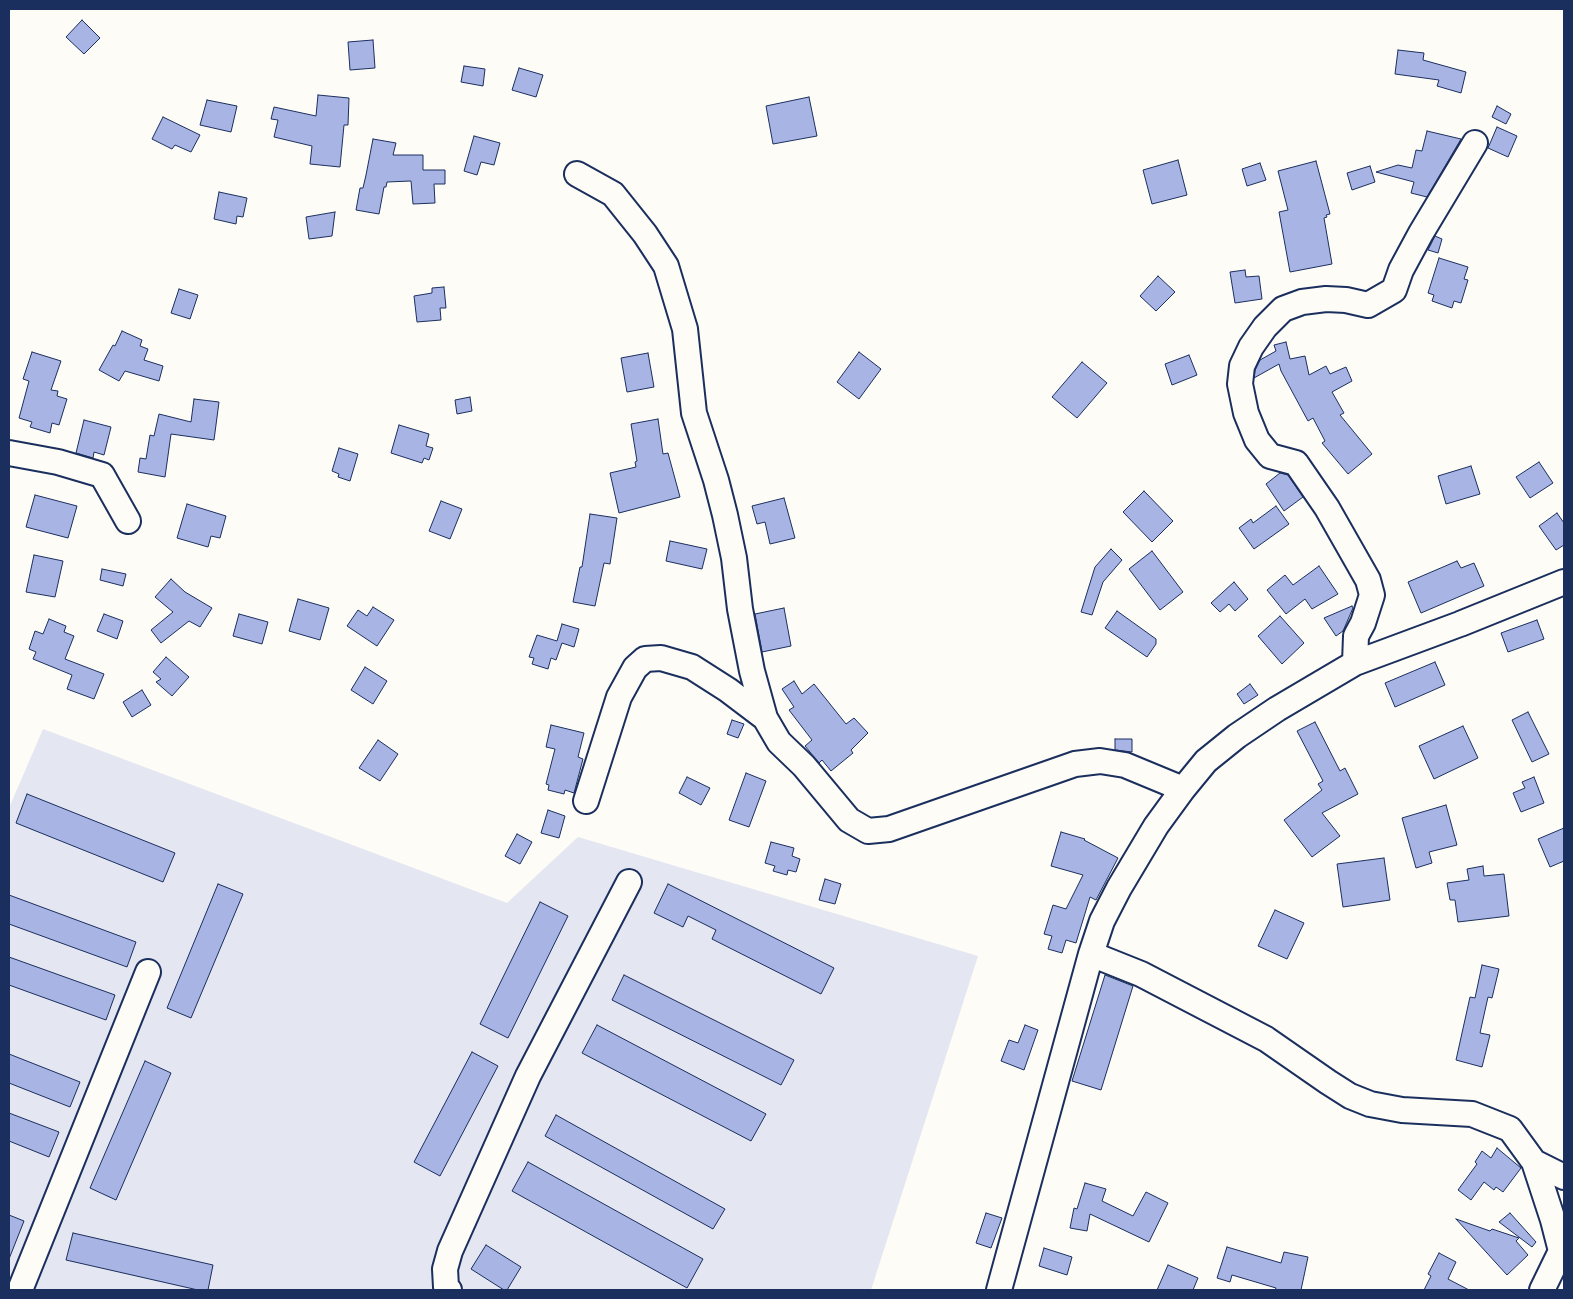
<!DOCTYPE html>
<html>
<head>
<meta charset="utf-8">
<style>
	body { margin:0 }
	#map { position:relative; width:1573px; height:1299px; overflow:hidden; background:#fdfcf7; font-family:Caveat,sans-serif }
	canvas { display:block }
	.frame { position:absolute; inset:0; border:10px solid #1b2f5e; pointer-events:none }
</style>
</head>
<body>
<div id="map">
<canvas width="1573" height="1299"></canvas>
<div class="frame"></div>
</div>
<script>
const g = document.querySelector('canvas').getContext('2d');
g.lineJoin = 'round';
function fill(path, color) {
  g.fillStyle = color;
  g.fill(path, 'evenodd');
}
function shape(rows) {
  const path = new Path2D();
  for (const r of rows) {
    path.moveTo(r[0], r[1]);
    for (let i = 2; i < r.length; i += 2) path.lineTo(r[i], r[i + 1]);
  }
  return path;
}
function stroke(path, color, width, dash) {
  g.strokeStyle = color;
  g.lineWidth = width;
  g.lineCap = dash ? 'butt' : 'round';
  g.setLineDash(dash || []);
  g.stroke(path);
}
fill(shape([
	[43,729,507,903,578,837,978,956,871,1290,9,1290,9,808]
]), '#e4e6f1');
const building = shape([
	[82,20,100,38,84,54,66,37,82,20],
	[373,40,375,68,350,70,348,42,373,40],
	[1398,50,1424,53,1423,60,1466,72,1461,93,1437,86,1439,80,1395,74,1398,50],
	[464,66,485,69,483,86,461,82,464,66],
	[519,68,543,75,536,97,512,90,519,68],
	[318,95,349,98,348,125,344,125,340,167,310,164,312,146,274,137,278,120,271,119,274,107,316,116,318,95],
	[809,97,817,136,773,144,766,106,809,97],
	[207,100,237,106,231,132,200,125,207,100],
	[1497,106,1511,114,1506,124,1492,117,1497,106],
	[163,117,200,135,191,152,175,145,172,149,152,139,163,117],
	[1497,127,1517,136,1508,157,1488,148,1497,127],
	[1427,131,1461,139,1427,197,1411,193,1414,182,1376,172,1398,165,1412,168,1416,150,1422,151,1427,131],
	[474,136,500,143,494,165,481,162,477,175,464,171,474,136],
	[373,139,396,143,393,155,423,155,423,170,445,170,445,184,434,184,435,203,413,204,411,181,387,182,386,187,384,187,379,214,356,210,360,188,363,188,366,175,373,139],
	[1178,160,1187,195,1152,204,1143,170,1178,160],
	[1316,161,1330,214,1326,215,1327,217,1324,218,1332,264,1290,272,1279,212,1288,210,1278,171,1316,161],
	[1260,163,1266,180,1247,186,1242,169,1260,163],
	[1370,166,1375,182,1352,190,1347,173,1370,166],
	[219,192,247,198,243,217,237,216,236,224,214,219,219,192],
	[335,212,332,236,309,239,306,217,335,212],
	[1435,236,1442,239,1438,253,1428,250,1435,236],
	[1439,258,1468,267,1464,279,1468,280,1461,303,1454,301,1452,308,1432,301,1434,295,1428,293,1439,258],
	[1245,270,1246,277,1259,276,1262,299,1235,303,1230,272,1245,270],
	[1158,276,1175,292,1156,311,1140,296,1158,276],
	[444,287,446,308,440,308,441,320,417,322,414,296,432,293,432,288,444,287],
	[179,289,198,295,190,319,171,313,179,289],
	[122,331,142,340,140,346,148,349,144,360,163,366,159,381,125,371,119,381,99,370,113,345,115,346,122,331],
	[1286,342,1290,359,1305,356,1309,375,1326,366,1330,374,1346,367,1352,381,1332,392,1344,413,1340,415,1372,454,1348,474,1322,443,1325,441,1313,418,1308,421,1281,371,1279,364,1254,378,1255,370,1260,360,1276,351,1274,345,1286,342],
	[32,352,61,361,51,390,58,391,57,396,67,399,59,425,52,423,50,433,30,427,32,422,19,418,29,381,23,379,32,352],
	[859,352,881,369,859,399,837,382,859,352],
	[648,353,654,387,627,392,621,358,648,353],
	[1189,355,1197,375,1172,385,1165,364,1189,355],
	[1082,362,1107,383,1077,418,1052,397,1082,362],
	[470,397,472,411,457,414,455,400,470,397],
	[194,399,219,402,214,440,171,434,165,477,138,472,140,458,146,459,150,435,154,436,159,414,191,422,194,399],
	[658,419,663,454,668,453,680,497,619,513,610,473,636,467,635,462,637,461,631,424,658,419],
	[84,420,111,427,104,455,94,452,93,458,76,453,84,420],
	[399,425,429,434,426,446,433,448,429,460,424,458,422,463,391,453,399,425],
	[339,448,358,454,350,481,338,477,339,474,332,471,339,448],
	[1539,462,1553,483,1530,498,1516,477,1539,462],
	[1471,466,1480,494,1446,504,1438,476,1471,466],
	[1280,473,1288,475,1303,497,1284,511,1266,484,1280,473],
	[1144,491,1173,521,1152,542,1123,512,1144,491],
	[35,495,77,506,68,538,26,527,35,495],
	[784,498,795,538,770,544,765,522,757,524,752,506,784,498],
	[441,501,462,509,450,539,429,531,441,501],
	[187,504,226,516,220,538,211,536,208,547,177,538,187,504],
	[1276,506,1289,524,1254,549,1239,528,1251,519,1253,523,1276,506],
	[1557,513,1564,523,1564,545,1556,550,1539,526,1557,513],
	[590,514,617,518,610,564,604,563,595,606,573,602,580,567,582,567,590,514],
	[670,541,707,549,702,569,666,561,670,541],
	[1111,549,1122,560,1103,582,1092,615,1081,612,1095,567,1111,549],
	[1152,551,1183,592,1160,610,1129,569,1152,551],
	[34,555,63,561,55,597,26,592,34,555],
	[1457,561,1461,568,1474,563,1484,586,1421,613,1408,582,1457,561],
	[1319,566,1338,594,1312,609,1305,599,1286,614,1267,590,1285,575,1293,585,1319,566],
	[102,569,126,574,123,586,100,580,102,569],
	[171,579,185,592,212,608,200,627,189,621,161,643,151,630,173,612,155,597,171,579],
	[1234,582,1248,599,1235,611,1229,604,1220,612,1211,603,1234,582],
	[298,599,329,608,320,640,289,631,298,599],
	[1352,606,1353,608,1343,631,1336,636,1324,618,1352,606],
	[373,607,394,620,377,646,347,626,358,610,367,616,373,607],
	[784,608,791,646,762,652,755,614,784,608],
	[1117,611,1156,639,1156,644,1147,657,1105,628,1117,611],
	[104,614,123,621,117,639,97,631,104,614],
	[239,614,268,622,262,644,233,636,239,614],
	[1280,616,1304,643,1282,664,1258,636,1280,616],
	[49,619,66,626,64,632,74,636,65,659,104,674,94,699,67,689,72,675,33,659,36,652,29,649,35,631,43,634,49,619],
	[1537,620,1544,639,1508,652,1501,633,1537,620],
	[562,624,579,629,574,647,562,643,556,660,551,658,548,669,532,664,534,658,529,657,537,635,557,641,562,624],
	[166,657,189,677,172,696,156,682,161,679,153,672,166,657],
	[1435,662,1445,685,1395,707,1385,683,1435,662],
	[365,667,387,681,373,704,351,690,365,667],
	[794,681,802,694,814,684,846,724,854,718,868,733,851,750,853,753,831,771,822,760,819,763,805,746,812,740,789,710,794,707,782,689,794,681],
	[1250,684,1258,695,1244,704,1237,694,1250,684],
	[142,690,151,705,132,717,123,702,142,690],
	[1528,712,1549,754,1532,762,1512,720,1528,712],
	[732,720,744,724,738,738,727,734,732,720],
	[1315,722,1340,771,1345,768,1358,794,1322,813,1340,836,1312,857,1284,820,1322,790,1318,784,1323,781,1297,731,1315,722],
	[551,725,584,733,578,757,583,759,574,793,565,790,564,794,548,790,549,785,546,784,555,749,546,747,551,725],
	[1463,726,1478,758,1434,779,1419,746,1463,726],
	[1115,739,1132,739,1132,752,1115,750,1115,739],
	[378,740,398,754,380,781,359,768,378,740],
	[746,773,766,781,749,827,729,820,746,773],
	[687,777,710,788,701,805,679,793,687,777],
	[1534,777,1544,803,1521,812,1513,793,1525,788,1522,782,1534,777],
	[27,794,175,853,163,882,16,823,27,794],
	[1446,805,1457,845,1429,852,1432,863,1416,868,1402,818,1446,805],
	[548,810,565,816,559,838,541,833,548,810],
	[1564,828,1564,861,1550,867,1538,839,1564,828],
	[1061,832,1085,839,1084,840,1118,858,1096,900,1090,897,1076,943,1066,940,1062,953,1048,949,1052,936,1044,934,1053,905,1066,909,1083,875,1051,866,1061,832],
	[517,834,532,842,520,864,505,856,517,834],
	[771,842,794,848,792,856,800,859,796,872,788,870,787,875,773,871,775,866,765,863,771,842],
	[1384,858,1390,900,1343,907,1337,864,1384,858],
	[1483,866,1484,876,1504,874,1509,916,1458,922,1455,900,1450,900,1447,883,1469,880,1467,869,1483,866],
	[825,879,841,884,835,904,819,900,825,879],
	[218,884,243,894,191,1018,167,1008,218,884],
	[668,884,834,968,821,994,712,939,716,930,688,916,683,927,654,913,668,884],
	[9,895,136,942,127,967,9,924,9,895],
	[540,902,568,916,508,1038,480,1024,540,902],
	[1275,910,1304,923,1287,959,1258,946,1275,910],
	[9,957,115,995,106,1020,9,985,9,957],
	[1482,965,1499,969,1492,998,1488,997,1480,1033,1490,1035,1482,1067,1456,1060,1470,997,1475,998,1482,965],
	[624,975,794,1060,781,1085,612,1000,624,975],
	[1105,975,1133,986,1101,1090,1072,1081,1105,975],
	[597,1025,766,1114,751,1141,582,1053,597,1025],
	[1025,1025,1038,1030,1024,1070,1001,1061,1009,1040,1018,1043,1025,1025],
	[472,1052,498,1066,440,1176,414,1162,472,1052],
	[9,1054,80,1082,70,1107,9,1083,9,1054],
	[145,1061,171,1073,116,1200,90,1188,145,1061],
	[9,1113,59,1132,49,1157,9,1141,9,1113],
	[556,1115,725,1209,713,1229,545,1136,556,1115],
	[1497,1148,1521,1168,1503,1192,1496,1187,1494,1190,1484,1182,1471,1200,1458,1190,1477,1164,1475,1162,1482,1151,1491,1158,1497,1148],
	[528,1162,703,1259,687,1288,512,1191,528,1162],
	[1085,1183,1106,1189,1102,1201,1133,1216,1146,1192,1168,1203,1149,1242,1090,1214,1087,1231,1070,1228,1074,1208,1077,1209,1085,1183],
	[986,1213,1002,1218,991,1248,976,1243,986,1213],
	[1510,1213,1536,1242,1532,1247,1499,1222,1510,1213],
	[9,1215,24,1221,9,1259,9,1215],
	[1456,1219,1490,1231,1492,1229,1519,1238,1516,1241,1528,1255,1507,1275,1456,1219],
	[73,1233,213,1265,208,1290,198,1290,66,1260,73,1233],
	[486,1245,521,1267,507,1290,504,1290,471,1269,486,1245],
	[1227,1247,1281,1263,1284,1252,1308,1257,1301,1290,1275,1290,1276,1288,1232,1275,1230,1282,1217,1278,1227,1247],
	[1044,1248,1072,1257,1067,1275,1039,1266,1044,1248],
	[1439,1253,1456,1262,1448,1279,1469,1290,1424,1290,1431,1276,1428,1274,1439,1253],
	[1168,1265,1198,1278,1193,1290,1157,1290,1168,1265]
]);
fill(building, '#a8b4e4');
stroke(building, '#1b2f5e', 1);
const minor = shape([
	[577,174,613,194,645,234,666,266,685,329,694,413,716,480,725,515,734,558,740,609,752,671,765,718,779,742,804,766,849,820,868,831,889,829,1075,764,1100,761,1125,765,1183,789],
	[9,453,58,462,102,475,128,521],
	[1355,663,1356,636,1363,623,1372,595,1368,580,1327,508,1296,463,1270,456,1257,440,1246,413,1240,384,1242,366,1251,347,1265,327,1283,309,1302,302,1326,299,1346,300,1368,305,1394,290,1401,270,1421,233,1475,143],
	[586,801,619,697,635,668,645,659,661,658,692,667,728,690,765,718],
	[1091,954,1141,974,1266,1039,1328,1082,1350,1096,1370,1104,1402,1110,1472,1114,1510,1129,1534,1162,1553,1220,1561,1251,1542,1290],
	[1534,1162,1564,1177],
	[20,1290,148,972],
	[449,1290,446,1287,445,1269,450,1251,528,1076,629,882],
	[999,1290,1091,954,1102,921,1119,888,1156,826,1183,789,1206,761,1237,736,1277,709,1355,663,1460,624,1564,582]
]);
stroke(minor, '#1b2f5e', 28);
stroke(minor, '#fdfcf7', 24);
</script>
</body>
</html>
